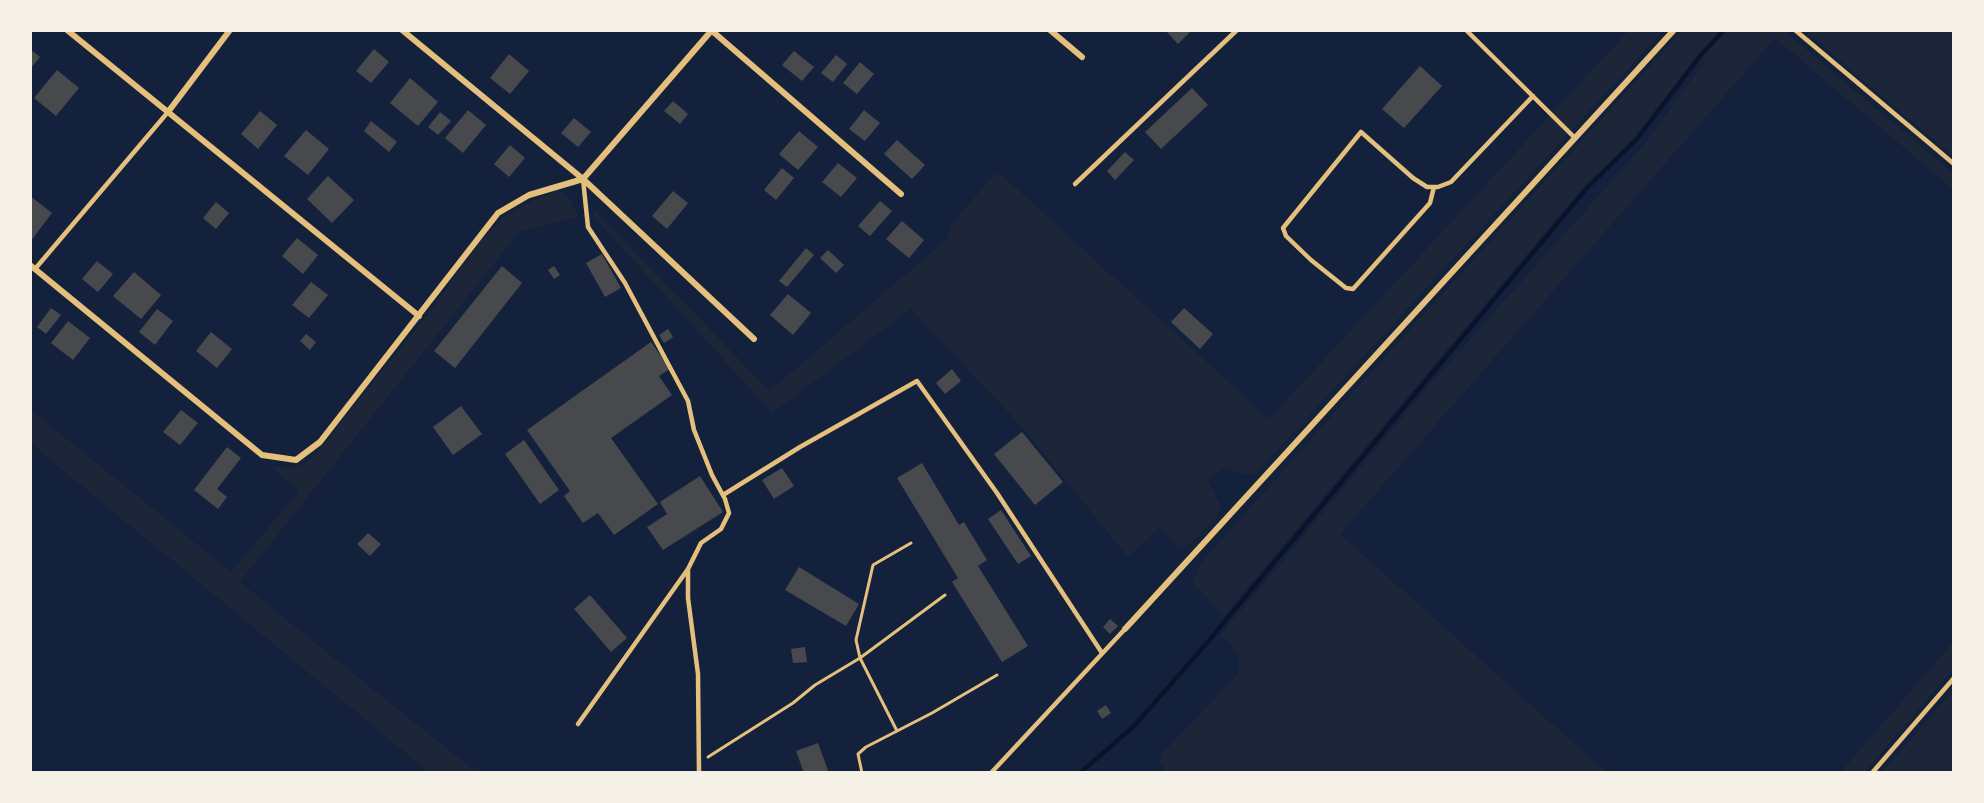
<!DOCTYPE html>
<html>
<head>
<meta charset="utf-8">
<style>
	body { margin:0 }
	#map { position:relative; width:1984px; height:803px; overflow:hidden; background:#14213d; font-family:"Source Serif 4",serif }
	canvas { display:block }
	.frame { position:absolute; inset:0; border:32px solid #f6f1e7; pointer-events:none }
</style>
</head>
<body>
<div id="map">
<canvas width="1984" height="803"></canvas>
<div class="frame"></div>
</div>
<script>
const g = document.querySelector('canvas').getContext('2d');
g.lineJoin = 'round';
function fill(path, color) {
  g.fillStyle = color;
  g.fill(path, 'evenodd');
}
function shape(rows) {
  const path = new Path2D();
  for (const r of rows) {
    path.moveTo(r[0], r[1]);
    for (let i = 2; i < r.length; i += 2) path.lineTo(r[i], r[i + 1]);
  }
  return path;
}
function stroke(path, color, width, dash) {
  g.strokeStyle = color;
  g.lineWidth = width;
  g.lineCap = dash ? 'butt' : 'round';
  g.setLineDash(dash || []);
  g.stroke(path);
}
fill(shape([
	[1629,30,1662,32,1256,473,1242,474,1222,467,1208,481,1221,505,1216,517,1189,544,1180,548,1160,527,1128,557,1021,426,911,309,772,413,594,217,593,209,770,391,947,239,952,223,996,173,1005,178,1269,419],
	[1683,30,1783,30,1954,174,1954,190,1775,38,1340,534,1607,773,1168,773,1160,763,1161,755,1238,674,1239,655,1230,642,1220,636,1440,373,1644,145,1705,61,1699,54,1634,138,1583,187,1224,616,1193,583,1201,563,1354,391],
	[1804,30,1954,30,1954,157],
	[558,190,570,198,579,217,519,232,240,582,477,773,430,773,30,443,30,409,231,572,299,491,270,467,292,468,311,460,428,314,481,241,503,218,530,202],
	[1954,641,1954,668,1864,773,1840,773],
	[1954,689,1954,773,1882,773,1908,743]
]), '#1d2539');
stroke(shape([
	[1080,773,1135,725,1206,644,1587,188,1637,139,1700,56,1724,30]
]), '#0b132b', 4.5);
fill(shape([
	[1165,30,1192,30,1178,44],
	[30,49,40,57,30,69],
	[374,49,389,62,371,83,356,71],
	[794,51,814,67,802,81,782,65],
	[509,54,529,71,510,94,490,78],
	[836,55,847,64,833,82,821,73],
	[860,62,874,74,857,94,843,83],
	[1420,66,1442,86,1404,128,1382,109],
	[57,70,79,88,56,116,34,98],
	[410,78,438,102,418,126,390,103],
	[1192,88,1208,105,1161,149,1145,132],
	[673,101,688,114,680,124,664,111],
	[468,110,486,125,463,153,445,138],
	[864,110,880,123,865,141,849,129],
	[260,111,277,125,258,149,241,134],
	[440,112,451,121,438,135,428,127],
	[574,118,591,132,578,147,561,133],
	[371,121,397,142,389,152,364,131],
	[306,130,329,149,308,175,284,156],
	[799,131,818,147,798,170,779,154],
	[897,140,925,165,912,179,884,154],
	[510,145,525,158,509,177,494,164],
	[1125,152,1134,160,1115,180,1107,171],
	[838,163,857,178,841,197,822,182],
	[782,168,794,178,776,200,764,190],
	[328,176,354,200,332,223,307,199],
	[673,191,688,203,667,229,652,216],
	[30,196,52,213,30,242],
	[880,201,892,211,870,236,858,226],
	[216,202,229,213,216,229,203,218],
	[902,221,924,240,909,258,886,239],
	[297,238,318,255,303,274,282,256],
	[806,248,814,255,787,287,779,281],
	[828,250,844,265,836,273,820,258],
	[602,254,621,288,605,297,586,263],
	[97,261,113,274,98,292,82,279],
	[502,266,522,283,455,368,434,351],
	[554,266,560,275,554,279,548,270],
	[134,272,161,295,141,319,113,296],
	[311,282,328,295,309,318,292,305],
	[788,294,811,313,793,335,770,315],
	[51,308,61,315,46,334,37,327],
	[1184,308,1213,334,1200,349,1171,322],
	[157,309,173,321,155,345,139,332],
	[68,321,90,338,73,360,51,343],
	[668,329,673,337,664,343,659,335],
	[211,332,232,349,217,368,196,351],
	[306,334,316,342,310,350,300,341],
	[651,342,670,369,659,376,672,395,611,438,658,504,614,535,598,513,583,523,564,496,570,491,527,430],
	[952,369,961,381,945,394,936,383],
	[461,406,482,434,453,455,433,427],
	[181,410,198,423,180,445,163,432],
	[1022,432,1063,482,1035,505,994,454],
	[524,440,559,490,540,504,505,454],
	[227,447,241,458,217,489,227,497,218,509,194,490],
	[922,463,959,525,964,522,987,560,978,566,1028,646,1002,662,952,582,958,578,897,478],
	[782,468,794,486,774,499,762,480],
	[700,476,723,512,663,550,647,527,667,514,660,502],
	[1001,510,1031,556,1018,564,988,519],
	[368,533,381,544,370,556,357,544],
	[799,567,859,604,846,626,785,590],
	[590,595,627,638,611,652,574,609],
	[1110,619,1118,626,1110,634,1103,627],
	[805,647,807,662,793,663,791,649],
	[1106,705,1111,713,1102,719,1097,711],
	[818,743,829,773,804,773,796,751]
]), '#48494c');
stroke(shape([
	[897,731,860,658,856,640,873,565,911,543],
	[708,757,793,703,815,685,860,658,945,595],
	[862,773,858,754,866,747,932,713,997,675]
]), '#e5c07b', 3);
stroke(shape([
	[1466,30,1575,138],
	[1795,30,1954,164],
	[583,179,588,227,625,283,688,401,694,430,712,475,725,499,729,513,721,529,701,543,688,569,688,598,698,674,699,773],
	[1075,184,1237,30],
	[1434,187,1430,203,1353,289,1346,288,1311,260,1286,236,1283,228,1361,132,1413,178,1427,187,1438,187,1451,182,1533,96],
	[35,269,168,112],
	[723,495,800,447,917,381,997,493,1102,653],
	[578,724,688,569],
	[991,773,1125,629],
	[1872,773,1954,678]
]), '#e5c07b', 4.5);
stroke(shape([
	[67,30,419,316],
	[402,30,583,179,754,339],
	[711,30,901,194],
	[1050,30,1082,57],
	[168,112,230,30],
	[30,265,262,455,296,460,320,442,498,213,529,195,583,179,712,30],
	[1125,629,1674,30]
]), '#e5c07b', 6);
</script>
</body>
</html>
